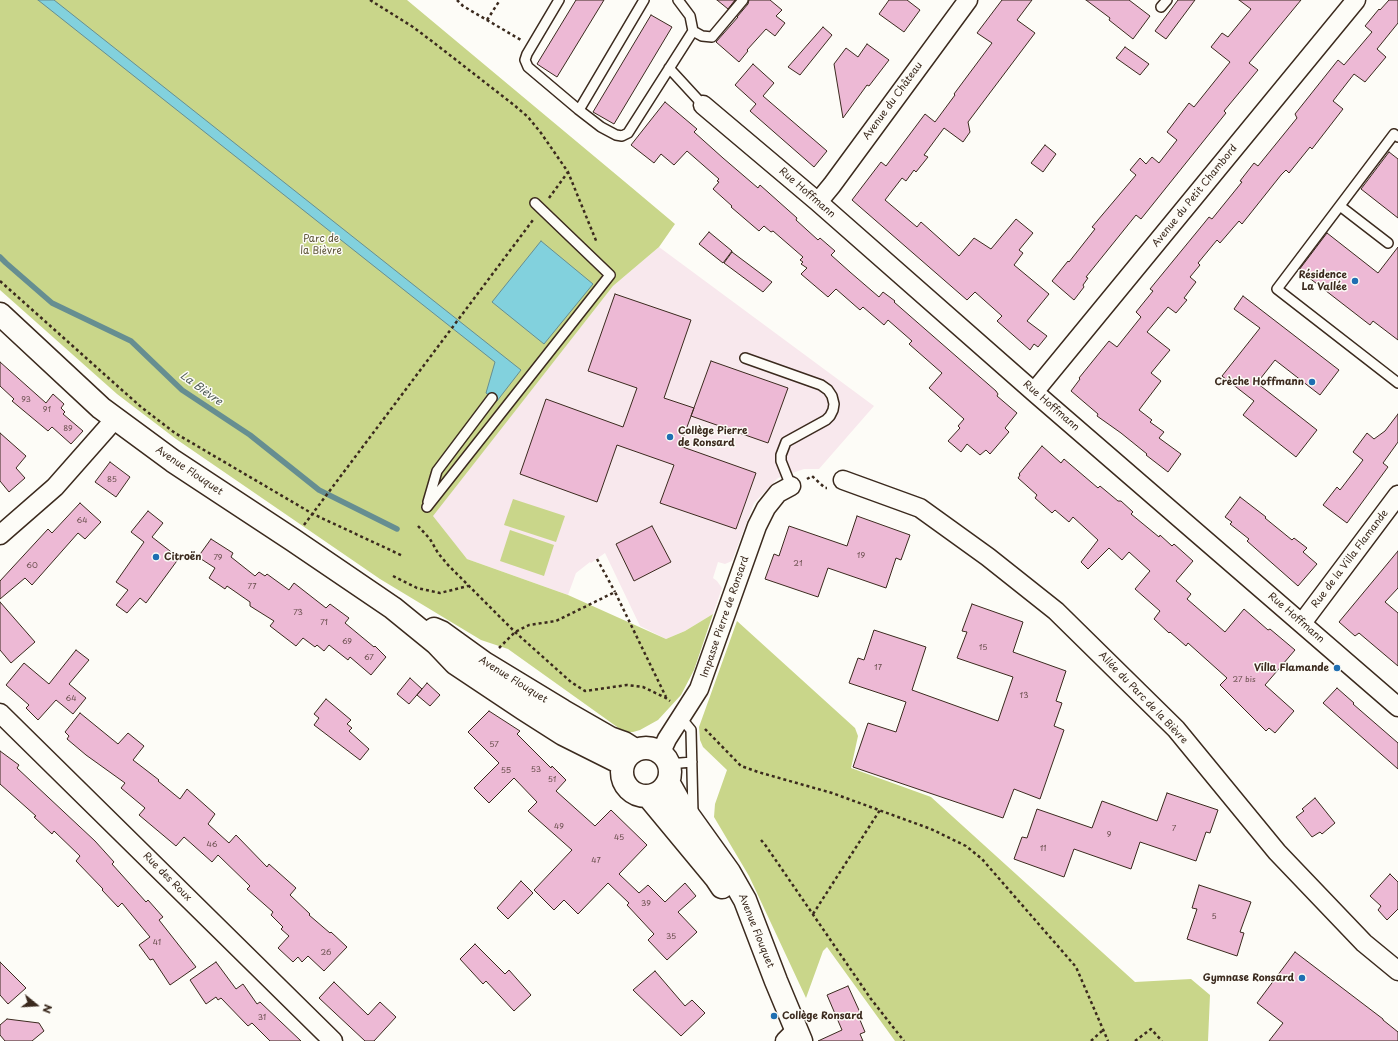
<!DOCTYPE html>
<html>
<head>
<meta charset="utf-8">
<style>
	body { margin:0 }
	#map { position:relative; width:1398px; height:1041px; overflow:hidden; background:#fdfcf7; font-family:"Playpen Sans",sans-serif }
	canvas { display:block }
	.north { position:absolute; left:16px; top:985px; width:40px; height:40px; -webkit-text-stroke:3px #fdfcf7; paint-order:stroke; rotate:108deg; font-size:11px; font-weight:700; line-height:16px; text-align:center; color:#3b2a1e }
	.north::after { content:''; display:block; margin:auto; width:14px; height:18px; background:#3b2a1e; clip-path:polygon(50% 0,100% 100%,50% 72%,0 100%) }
</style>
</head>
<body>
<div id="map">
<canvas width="1398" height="1041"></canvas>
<div class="north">N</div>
</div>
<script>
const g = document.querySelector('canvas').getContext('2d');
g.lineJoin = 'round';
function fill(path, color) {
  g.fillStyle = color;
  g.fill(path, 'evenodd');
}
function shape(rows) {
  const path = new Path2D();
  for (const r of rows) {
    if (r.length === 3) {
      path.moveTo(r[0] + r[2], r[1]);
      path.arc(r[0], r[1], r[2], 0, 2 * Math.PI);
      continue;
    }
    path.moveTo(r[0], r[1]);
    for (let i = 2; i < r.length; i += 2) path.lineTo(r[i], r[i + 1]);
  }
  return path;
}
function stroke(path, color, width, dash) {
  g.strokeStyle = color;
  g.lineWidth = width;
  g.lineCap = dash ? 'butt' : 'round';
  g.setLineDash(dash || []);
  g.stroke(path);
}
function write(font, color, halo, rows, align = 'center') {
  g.font = font + ' "Playpen Sans",sans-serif';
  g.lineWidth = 3;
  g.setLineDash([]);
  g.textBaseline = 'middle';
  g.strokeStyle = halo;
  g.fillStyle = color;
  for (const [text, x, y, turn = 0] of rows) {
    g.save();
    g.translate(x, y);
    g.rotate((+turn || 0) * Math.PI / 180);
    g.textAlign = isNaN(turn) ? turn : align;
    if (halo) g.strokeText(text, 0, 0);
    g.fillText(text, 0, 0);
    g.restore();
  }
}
fill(shape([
	[659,247,874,406,819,469,804,469,778,478,754,503,732,561,725,564,718,562,713,578,717,581,722,588,713,614,685,631,666,639,640,626,605,553,591,563,590,562,576,573,568,595,467,559,432,516,613,286]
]), '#f8e8ed');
fill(shape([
	[0,0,407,0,631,187,675,224,659,247,613,286,433,516,467,559,568,595,666,639,685,631,713,614,694,670,681,695,658,720,640,730,633,732,629,732,620,729,508,649,481,640,380,579,176,439,117,394,0,290],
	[513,499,565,516,556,542,504,525],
	[510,530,554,545,544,576,500,561],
	[737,621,855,728,858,736,851,768,931,797,1135,982,1191,979,1210,995,1208,1041,895,1041,827,947,823,951,806,998,749,876,714,817,715,804,727,770,703,747,700,740,699,727]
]), '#c9d68a');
const water = shape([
	[38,0,54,0,521,370,497,401,486,393,495,362,38,0],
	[541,241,593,284,544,344,492,302,541,241]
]);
fill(water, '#82d1dd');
stroke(water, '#668e91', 1);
stroke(shape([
	[0,257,6,263,52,303,131,341,182,390,250,435,319,490,397,529]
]), '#668e91', 5.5);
const building = shape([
	[576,0,604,0,557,77,537,64,576,0],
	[717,0,735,0,728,9,717,0],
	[749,0,770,0,782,10,776,16,785,23,775,36,766,29,747,50,748,51,739,62,716,42,738,17,737,17,748,4,749,0],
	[889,0,907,0,920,10,904,32,879,14,889,0],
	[1002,0,1032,0,1017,20,1035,33,968,122,970,132,963,142,944,128,924,155,928,157,916,172,914,170,906,181,902,178,885,200,917,227,921,222,959,256,974,238,991,249,1016,219,1033,233,1019,250,1023,253,1014,265,1049,294,1027,321,1047,336,1038,347,1034,344,1030,350,997,321,1002,316,975,292,967,300,852,200,881,162,886,166,925,114,935,122,955,95,954,94,992,43,977,33,1002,0],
	[1086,0,1129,0,1150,16,1133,39,1109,20,1110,18,1086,0],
	[1178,0,1195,0,1166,39,1155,31,1178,0],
	[1239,0,1301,0,1249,63,1258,70,1224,111,1226,113,1141,219,1136,215,1086,277,1088,278,1083,285,1084,287,1074,300,1052,281,1068,261,1069,262,1095,229,1092,227,1136,175,1130,170,1140,158,1146,164,1152,157,1159,163,1177,140,1167,132,1189,103,1194,107,1230,62,1211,47,1222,33,1228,37,1251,9,1239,0],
	[1389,0,1398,0,1398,23,1377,49,1386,57,1365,82,1354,74,1333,101,1343,109,1312,149,1310,147,1289,173,1286,170,1281,175,1242,224,1239,221,1220,243,1217,240,1198,263,1200,265,1190,277,1196,282,1184,298,1187,300,1176,313,1168,307,1147,332,1170,350,1151,373,1161,381,1139,410,1152,420,1150,422,1164,432,1159,438,1181,454,1168,472,1146,455,1147,454,1121,433,1097,416,1098,414,1071,391,1080,379,1079,378,1109,341,1117,347,1141,317,1136,312,1153,291,1150,289,1205,222,1209,217,1212,219,1242,182,1240,181,1254,163,1258,166,1297,118,1295,114,1338,60,1344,65,1372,32,1365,26,1379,9,1380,10,1389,0],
	[651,15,672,27,614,124,593,112,651,15],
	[823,27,832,35,800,75,788,67,823,27],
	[867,44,889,60,869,86,867,85,843,118,834,64,846,48,858,57,867,44],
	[1125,47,1149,64,1140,75,1116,58,1125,47],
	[753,64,774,83,763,96,827,151,814,167,750,111,756,104,735,85,753,64],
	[665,102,697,129,694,132,723,158,758,188,760,185,797,218,796,220,818,240,820,238,835,251,831,255,850,272,879,297,883,292,895,301,894,302,996,391,998,394,997,396,1017,413,1005,428,1009,432,990,454,986,450,980,455,967,444,961,452,948,441,960,428,958,426,964,419,929,388,942,373,909,344,912,341,888,320,884,325,863,307,860,310,836,289,828,297,801,274,807,268,801,264,803,262,800,260,803,257,773,231,771,232,764,226,759,231,731,207,732,206,713,189,719,182,717,181,719,179,687,151,674,165,661,154,654,163,631,145,665,102],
	[1045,145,1056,154,1043,172,1031,163,1045,145],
	[1389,152,1398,159,1398,218,1361,189,1389,152],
	[709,232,732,251,723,263,699,244,709,232],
	[1327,233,1378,273,1398,247,1398,340,1373,321,1370,325,1299,270,1327,233],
	[732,252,772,282,763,292,724,263,732,252],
	[615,294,691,320,664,398,694,408,680,446,756,473,736,529,660,503,674,465,617,445,597,502,520,474,546,399,623,427,637,388,588,371,615,294],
	[1243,296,1339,370,1320,395,1275,360,1257,383,1317,430,1296,457,1243,415,1254,401,1222,376,1260,328,1234,309,1243,296],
	[711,361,788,388,768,443,691,416,711,361],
	[0,362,46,403,53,394,64,404,61,408,65,412,63,414,83,431,71,444,52,427,48,431,12,401,14,399,0,386,0,362],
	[1398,414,1398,442,1383,463,1388,467,1347,523,1323,505,1337,487,1340,490,1363,460,1353,452,1367,433,1374,439,1385,431,1398,414],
	[0,433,26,456,16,468,25,478,9,492,0,481,0,433],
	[1042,446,1061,463,1064,459,1098,488,1100,486,1118,501,1121,501,1133,512,1131,514,1159,537,1160,535,1172,546,1174,544,1193,561,1176,581,1191,594,1187,599,1225,632,1244,609,1268,630,1270,629,1295,650,1265,685,1294,711,1275,733,1269,728,1266,731,1220,685,1227,678,1188,643,1186,646,1170,632,1169,633,1154,619,1160,611,1135,589,1150,571,1129,552,1122,560,1109,548,1088,569,1081,562,1098,540,1073,517,1069,522,1055,510,1052,513,1035,498,1037,495,1018,478,1020,475,1019,474,1042,446],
	[110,462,130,477,116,497,95,482,110,462],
	[1240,497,1266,517,1265,518,1292,540,1294,538,1307,548,1303,552,1317,564,1298,586,1247,541,1249,539,1230,524,1232,522,1225,517,1240,497],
	[80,503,101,522,85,539,78,533,32,585,25,578,0,599,0,581,48,529,52,533,80,503],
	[148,511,163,523,152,537,179,558,146,603,140,598,127,613,116,605,128,590,116,582,144,542,131,532,148,511],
	[857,516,910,535,901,560,896,558,886,588,828,568,818,597,765,579,774,554,779,556,789,526,847,546,857,516],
	[652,526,671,562,634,581,616,544,652,526],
	[211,539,233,553,231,557,255,576,259,572,265,576,267,574,289,590,294,583,326,608,330,604,349,618,345,623,374,647,375,646,386,657,371,675,350,657,348,660,329,645,324,651,317,645,315,647,303,638,296,646,270,626,274,621,250,606,250,602,227,586,225,589,209,578,215,568,198,557,211,539],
	[1398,551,1398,588,1385,602,1398,613,1398,666,1359,633,1355,636,1339,622,1398,551],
	[0,602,35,642,11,663,0,650,0,602],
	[972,604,1023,622,1013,652,1066,671,1056,701,1062,703,1054,726,1064,730,1040,799,1014,789,1003,818,853,767,868,723,896,732,906,702,849,683,858,658,864,660,874,630,926,647,912,690,998,721,1013,677,957,658,967,632,962,631,972,604],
	[76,650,89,660,69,684,86,698,73,714,56,700,38,720,26,708,29,705,6,685,24,663,49,684,76,650],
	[410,678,422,689,409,704,397,694,410,678],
	[427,683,440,695,430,706,417,695,427,683],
	[1337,688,1354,703,1353,704,1398,743,1398,769,1323,703,1337,688],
	[326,699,351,720,347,724,352,728,349,731,369,749,360,760,314,725,319,718,314,714,326,699],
	[489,711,520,731,517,734,551,768,552,766,566,780,556,791,595,826,611,810,647,845,619,874,639,893,648,885,665,902,685,883,696,896,678,912,697,932,667,960,648,940,654,934,627,905,629,903,608,883,578,914,564,900,554,910,534,890,572,850,528,811,537,802,514,778,489,803,474,788,499,763,468,732,489,711],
	[80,713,118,744,128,733,144,746,133,760,159,780,158,781,180,799,187,789,215,814,208,824,229,843,236,835,267,867,269,864,296,888,290,895,310,914,309,915,330,933,331,932,347,947,324,971,308,956,302,962,298,957,293,962,278,948,289,936,281,929,283,927,271,915,273,912,247,889,250,886,218,855,212,862,184,837,176,846,139,815,145,808,121,788,125,783,86,755,67,739,69,736,65,732,80,713],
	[0,751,19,765,17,768,95,841,114,862,112,864,146,902,148,900,163,917,159,920,196,967,170,985,153,959,150,960,139,945,150,937,122,903,118,907,102,890,103,889,76,861,80,856,54,831,52,834,34,817,36,816,0,784,0,751],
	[1167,793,1218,810,1210,833,1206,832,1196,861,1140,842,1131,869,1074,849,1064,877,1014,859,1022,837,1027,838,1037,809,1092,828,1102,801,1157,821,1167,793],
	[1315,798,1335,823,1322,834,1320,832,1312,837,1296,817,1304,811,1302,809,1315,798],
	[1390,874,1398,882,1398,909,1387,920,1378,910,1381,906,1370,896,1390,874],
	[521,881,533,893,508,919,497,908,521,881],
	[1199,885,1251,902,1240,932,1244,933,1237,956,1187,939,1197,909,1192,908,1199,885],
	[475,944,505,974,509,970,531,995,514,1011,486,981,483,984,460,959,475,944],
	[1295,952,1383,1019,1383,1020,1398,1032,1398,1041,1269,1041,1283,1023,1257,1003,1295,952],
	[0,962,26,988,8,1004,0,995,0,962],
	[216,962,236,989,243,984,257,1004,260,1002,301,1041,270,1041,252,1023,248,1026,221,998,218,1000,216,997,206,1004,190,980,216,962],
	[655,971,685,1006,692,1000,705,1013,681,1036,633,990,655,971],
	[334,982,368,1015,380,1002,396,1017,374,1041,365,1041,319,998,334,982],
	[848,986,863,1019,860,1020,865,1032,860,1034,863,1041,818,1041,842,1030,827,995,848,986],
	[7,1019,39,1023,44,1031,32,1041,5,1041,0,1035,0,1025,7,1019]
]);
fill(building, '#edb9d5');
stroke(building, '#3b2a1e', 1);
const service = shape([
	[559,0,527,54,525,60,528,67,579,110,601,127,616,135,622,136,628,133,693,31,690,16,678,0],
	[1161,7,1167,0],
	[693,31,702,36,712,37,743,0],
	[669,68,703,105],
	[579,110,644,0],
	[1398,137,1394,134,1277,289,1398,383],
	[1340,206,1388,243],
	[745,358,821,385,828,390,832,396,834,404,833,410,830,416,826,420,786,442,781,455,781,461,791,486],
	[428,502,437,471,492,398],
	[427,507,610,275,535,203],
	[681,718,691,730,693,813],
	[669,764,692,762]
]);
const minor = shape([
	[703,105,818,202,1034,392,1398,707],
	[818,202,832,185,968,0],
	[1034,392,1356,0],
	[843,480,920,508,988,557,1056,611,1176,729,1277,852,1364,943,1398,971],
	[0,535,55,487,115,419],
	[1302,623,1398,495],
	[0,713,333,1041],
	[661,752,667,739,699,689,757,526,766,508,778,493,791,486],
	[785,1041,796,1030]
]);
const secondary = shape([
	[0,314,101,408,173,461,293,540,393,608,436,643,455,663,524,709,563,734,623,764],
	[434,629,441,632,484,663,563,711,610,738,624,743,635,750],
	[646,772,24],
	[668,782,681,805,729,872,745,900,776,981,801,1041],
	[648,796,716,878,722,887]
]);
stroke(service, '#3b2a1e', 12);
stroke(minor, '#3b2a1e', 21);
stroke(secondary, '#3b2a1e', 25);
stroke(shape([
	[370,0,413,27,433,42,514,105,528,117,541,133,568,172,597,243],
	[457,0,463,6,521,40],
	[487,20,500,0],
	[549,198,568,172],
	[0,281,141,407,175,433,313,514,403,556],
	[807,479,812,476,825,488,827,488],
	[304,525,533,220],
	[418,526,430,539,438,553,448,565,515,632,571,682,585,691,627,685,643,687,666,698,670,701],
	[597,559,615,592],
	[393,576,417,588,440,593,468,586],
	[499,648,515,632,529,625,556,621,615,592,666,697],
	[705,729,741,766,758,772,832,793,931,829,966,846,982,859,1076,967,1108,1041],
	[761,840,766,846,871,999,904,1041],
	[813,914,880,810],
	[1091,1041,1103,1030],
	[1135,1041,1151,1029,1162,1041]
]), '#3b2a1e', 2.5, [3, 3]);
stroke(service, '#fdfcf7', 9);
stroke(minor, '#fdfcf7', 18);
stroke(secondary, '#fdfcf7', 22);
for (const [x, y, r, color] of [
	[1355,281,4,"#1f6fb2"],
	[1312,382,4,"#1f6fb2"],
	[670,437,4,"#1f6fb2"],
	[156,557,4,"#1f6fb2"],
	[1337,668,4,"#1f6fb2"],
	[1302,978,4,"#1f6fb2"],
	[774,1016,4,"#1f6fb2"]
]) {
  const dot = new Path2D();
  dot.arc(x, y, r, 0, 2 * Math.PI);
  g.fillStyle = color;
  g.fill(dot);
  stroke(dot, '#fdfcf7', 1.5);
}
write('8px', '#684e4c', null, [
	["93",26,400],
	["91",47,410],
	["89",68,429],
	["85",112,480],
	["64",82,521],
	["19",861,556],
	["79",218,558],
	["21",798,564],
	["60",32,566],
	["77",252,587],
	["73",298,613],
	["71",324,623],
	["69",347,642],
	["15",983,648],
	["67",369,658],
	["17",878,668],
	["27 bis",1244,680],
	["13",1024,696],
	["64",71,699],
	["57",494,745],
	["53",536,770],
	["55",506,771],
	["51",552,780],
	["49",559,827],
	["7",1174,829],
	["9",1109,835],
	["45",619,838],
	["46",212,845],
	["11",1043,849],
	["47",596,861],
	["39",646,904],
	["5",1214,917],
	["35",671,937],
	["41",157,943],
	["26",326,953],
	["31",262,1018]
]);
write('10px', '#3b2a1e', '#fdfcf7', [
	["Avenue du Château",893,101,-54],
	["Rue Hoffmann",807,193,41],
	["Avenue du Petit Chambord",1195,196,-51],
	["Rue Hoffmann",1051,406,41],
	["Avenue Flouquet",189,471,34],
	["Rue de la Villa Flamande",1350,559,-53],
	["Impasse Pierre de Ronsard",725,617,-71],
	["Rue Hoffmann",1296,618,41],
	["Avenue Flouquet",513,680,32],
	["Allée du Parc de la Bièvre",1143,698,46],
	["Rue des Roux",167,877,45],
	["Avenue Flouquet",756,931,68]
]);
write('10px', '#5e5539', '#fdfcf7', [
	["Parc de",321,239],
	["la Bièvre",321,251]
]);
write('bold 10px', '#3b2a1e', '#fdfcf7', [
	["Résidence",1347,275],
	["La Vallée",1347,287],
	["Crèche Hoffmann",1304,382],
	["Collège Pierre",678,431,"left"],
	["de Ronsard",678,443,"left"],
	["Citroën",164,557,"left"],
	["Villa Flamande",1329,668],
	["Gymnase Ronsard",1294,978],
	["Collège Ronsard",782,1016,"left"]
], 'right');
write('italic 11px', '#505c57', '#fdfcf7', [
	["La Bièvre",201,389,36]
]);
</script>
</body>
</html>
